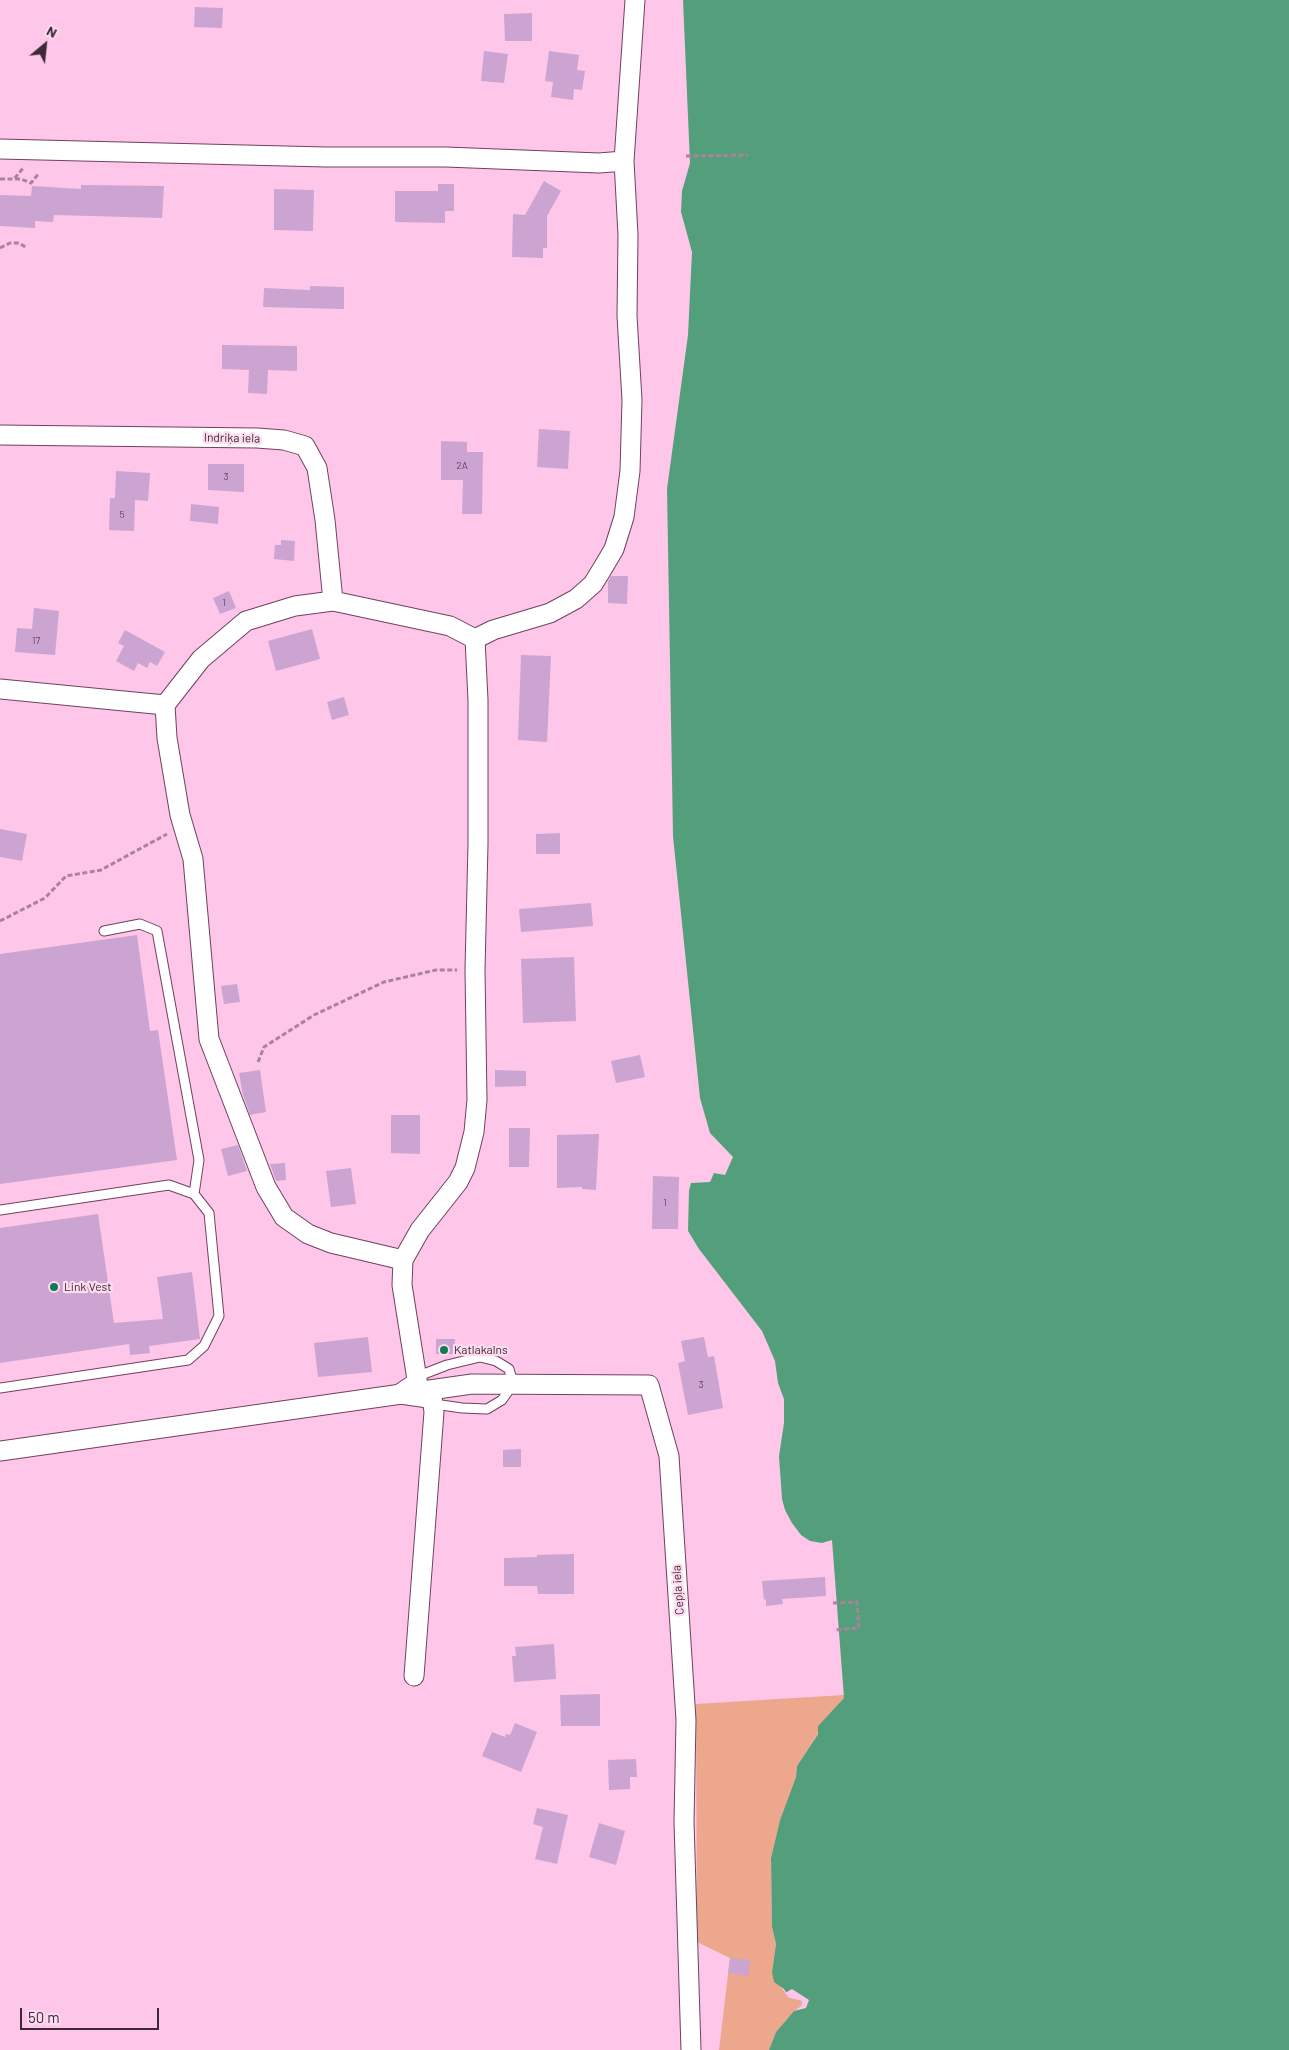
<!DOCTYPE html>
<html>
<head>
<meta charset="utf-8">
<style>
	body { margin:0 }
	#map { position:relative; width:1289px; height:2050px; overflow:hidden; background:#fec7e9; font-family:Barlow,sans-serif }
	canvas { display:block }
	.north { position:absolute; left:20px; top:20px; width:50px; height:50px; -webkit-text-stroke:4px #fedcf0; paint-order:stroke; rotate:28deg; font-size:14px; font-weight:700; line-height:20px; text-align:center; color:#3e2936 }
	.north::after { content:''; display:block; margin:auto; width:18px; height:22px; background:#3e2936; clip-path:polygon(50% 0,100% 100%,50% 72%,0 100%) }
	.scale { position:absolute; left:20px; top:2008px; width:139px; height:22px; box-sizing:border-box; border:2px solid #3e2936; border-top:0; padding-left:6px; font-size:15px; line-height:18px; white-space:nowrap; color:#3e2936; -webkit-text-stroke:4px #fedcf0; paint-order:stroke }
</style>
</head>
<body>
<div id="map">
<canvas width="1289" height="2050"></canvas>
<div class="north">N</div>
<div class="scale">50 m</div>
</div>
<script>
const g = document.querySelector('canvas').getContext('2d');
g.lineJoin = 'round';
function fill(path, color) {
  g.fillStyle = color;
  g.fill(path, 'evenodd');
}
function shape(rows) {
  const path = new Path2D();
  for (const r of rows) {
    path.moveTo(r[0], r[1]);
    for (let i = 2; i < r.length; i += 2) path.lineTo(r[i], r[i + 1]);
  }
  return path;
}
function stroke(path, color, width, dash) {
  g.strokeStyle = color;
  g.lineWidth = width;
  g.lineCap = dash ? 'butt' : 'round';
  g.setLineDash(dash || []);
  g.stroke(path);
}
function write(font, color, halo, rows, align = 'center') {
  g.font = font + ' Barlow,sans-serif';
  g.lineWidth = 4.5;
  g.setLineDash([]);
  g.textBaseline = 'middle';
  g.strokeStyle = halo;
  g.fillStyle = color;
  for (const [text, x, y, turn = 0] of rows) {
    g.save();
    g.translate(x, y);
    g.rotate((+turn || 0) * Math.PI / 180);
    g.textAlign = isNaN(turn) ? turn : align;
    if (halo) g.strokeText(text, 0, 0);
    g.fillText(text, 0, 0);
    g.restore();
  }
}
fill(shape([
	[844,1695,844,1698,818,1726,818,1733,797,1766,796,1777,780,1820,771,1858,772,1927,776,1944,772,1972,785,1993,802,2001,801,2006,794,2011,776,2032,769,2050,719,2050,730,1958,697,1942,696,1704]
]), '#eca78d');
fill(shape([
	[683,0,1289,0,1289,2050,769,2050,776,2032,794,2011,801,2006,802,2001,789,1998,784,1989,774,1982,772,1972,776,1944,772,1927,771,1858,780,1820,796,1777,797,1766,818,1734,818,1726,844,1698,832,1540,822,1543,810,1541,801,1535,792,1523,785,1510,782,1499,779,1456,784,1423,784,1399,778,1383,775,1361,762,1331,699,1249,688,1231,689,1191,691,1183,710,1182,714,1173,725,1175,733,1157,710,1133,700,1098,673,836,667,489,688,335,692,252,681,212,682,191,690,163]
]), '#549f7b');
fill(shape([
	[792,1989,809,2000,806,2008,794,2011,801,2006,802,2001,789,1998,785,1993]
]), '#fec7e9');
fill(shape([
	[195,7,223,8,222,28,194,27],
	[532,13,532,41,505,41,504,14],
	[484,51,508,54,504,83,481,81],
	[549,51,579,55,577,70,585,71,582,90,574,89,573,100,551,97,553,82,545,81],
	[544,181,561,191,547,216,547,248,543,248,543,258,512,257,513,214,525,215],
	[438,184,454,184,454,211,445,211,445,223,395,222,395,191,438,191],
	[81,185,164,186,162,218,54,215,53,222,35,221,35,228,0,226,0,195,31,196,32,186,81,189],
	[274,189,314,190,313,231,274,230],
	[310,286,344,287,344,309,263,307,264,288,310,290],
	[222,345,297,346,297,371,268,370,267,394,248,393,249,370,222,369],
	[539,429,570,431,568,469,537,467],
	[441,441,467,442,467,452,483,452,482,514,462,514,463,480,441,480],
	[208,464,244,464,244,492,208,490],
	[116,471,150,473,148,501,135,500,134,531,109,530,110,498,115,498],
	[191,504,219,507,218,524,190,521],
	[281,540,295,541,294,561,274,559,275,545,281,545],
	[611,576,628,576,627,604,608,603,608,581],
	[229,591,236,608,220,614,213,598],
	[34,608,59,611,55,655,15,652,17,628,32,629],
	[312,629,320,659,276,671,268,641],
	[125,630,165,652,157,666,150,662,147,668,138,663,134,671,116,661,124,646,118,643],
	[521,655,551,656,547,742,518,740],
	[344,697,349,715,332,720,327,702],
	[0,829,27,834,22,861,0,857],
	[560,833,560,854,536,854,536,834],
	[591,903,593,926,521,932,519,909],
	[137,935,150,1031,158,1030,177,1160,0,1184,0,954],
	[574,957,576,1021,523,1023,521,959],
	[237,984,240,1002,224,1004,221,986],
	[640,1055,645,1077,616,1083,611,1061],
	[260,1070,266,1112,250,1115,243,1095,239,1073],
	[495,1070,526,1071,526,1086,495,1087],
	[391,1115,420,1115,420,1154,391,1153],
	[509,1128,530,1128,529,1167,509,1167],
	[599,1134,596,1190,582,1189,582,1187,557,1188,557,1135],
	[238,1145,247,1171,228,1176,221,1149],
	[285,1163,286,1180,276,1181,270,1164],
	[351,1168,356,1204,331,1207,326,1171],
	[653,1176,679,1177,678,1229,652,1229],
	[98,1214,114,1323,163,1319,157,1277,192,1272,200,1339,149,1346,150,1353,130,1355,129,1344,0,1363,0,1228],
	[368,1337,372,1372,318,1377,314,1343],
	[704,1337,708,1357,714,1356,723,1408,688,1415,678,1363,685,1361,681,1341],
	[436,1339,455,1339,454,1354,436,1354],
	[521,1449,521,1467,503,1467,503,1450],
	[574,1554,574,1594,538,1594,537,1586,504,1586,504,1558,537,1557,537,1555],
	[825,1577,826,1596,782,1599,783,1604,766,1606,766,1599,764,1600,762,1581],
	[554,1644,556,1679,514,1682,512,1656,516,1656,515,1647],
	[600,1694,600,1726,561,1726,560,1695],
	[515,1723,537,1732,521,1772,482,1756,492,1732,505,1737,506,1734,510,1735],
	[636,1759,637,1777,630,1777,630,1789,609,1790,608,1760],
	[537,1808,568,1815,557,1864,535,1859,543,1827,533,1824],
	[599,1823,625,1831,616,1865,589,1857],
	[730,1958,750,1960,748,1976,728,1973]
]), '#cba4d1');
const service = shape([
	[104,931,140,924,157,931,199,1160,194,1194],
	[0,1210,169,1185,194,1194,209,1213,219,1316,204,1346,188,1360,0,1388],
	[480,1357,496,1361,509,1369,513,1384,502,1400,487,1409,462,1408,386,1397,416,1377,447,1365,480,1357]
]);
const minor = shape([
	[0,149,326,157,446,157,599,163,624,161],
	[0,435,257,438,284,440,305,446,317,468,325,520,333,601],
	[475,639,493,630,550,613,576,599,593,584,604,566,614,549,624,517,630,471,632,400,627,316,628,235,624,161,635,0],
	[0,689,165,705],
	[165,705,167,738,180,815,193,859,209,1039,266,1187,284,1217,308,1234,331,1243,403,1260],
	[165,705,201,659,246,621,295,606,333,601,450,626,475,639],
	[419,1392,402,1285,403,1260,420,1230,458,1182,465,1168,474,1132,477,1100,475,970,478,844,478,700,475,639],
	[0,1451,472,1384,649,1385,669,1456,686,1720,684,1822,691,2050],
	[414,1676,434,1412,431,1390]
]);
stroke(service, '#6f415f', 11);
stroke(minor, '#6f415f', 21);
stroke(shape([
	[686,156,748,155],
	[0,179,14,179,24,167],
	[15,179,21,179,31,183,39,173],
	[0,248,10,243,19,243,27,248],
	[0,921,45,898,66,876,101,870,167,834],
	[258,1062,264,1047,314,1015,384,982,436,970,457,970],
	[833,1603,857,1602,859,1628,834,1630]
]), '#aa829b', 3, [5, 2.5]);
stroke(service, '#fff', 9);
stroke(minor, '#fff', 19);
for (const [x, y, r, color] of [
	[54,1287,5,"#127a53"],
	[444,1350,5,"#127a53"]
]) {
  const dot = new Path2D();
  dot.arc(x, y, r, 0, 2 * Math.PI);
  g.fillStyle = color;
  g.fill(dot);
  stroke(dot, '#fedcf0', 2);
}
write('10px', '#61485d', null, [
	["2A",462,466],
	["3",226,477],
	["5",122,515],
	["1",224,603],
	["17",36,641],
	["1",665,1203],
	["3",701,1385]
]);
write('12px', '#3e2936', '#fedcf0', [
	["Indriķa iela",232,438,1],
	["Cepļa iela",678,1590,-94]
]);
write('12px', '#3e2936', '#fedcf0', [
	["Link Vest",64,1287],
	["Katlakalns",454,1350]
], 'left');
</script>
</body>
</html>
